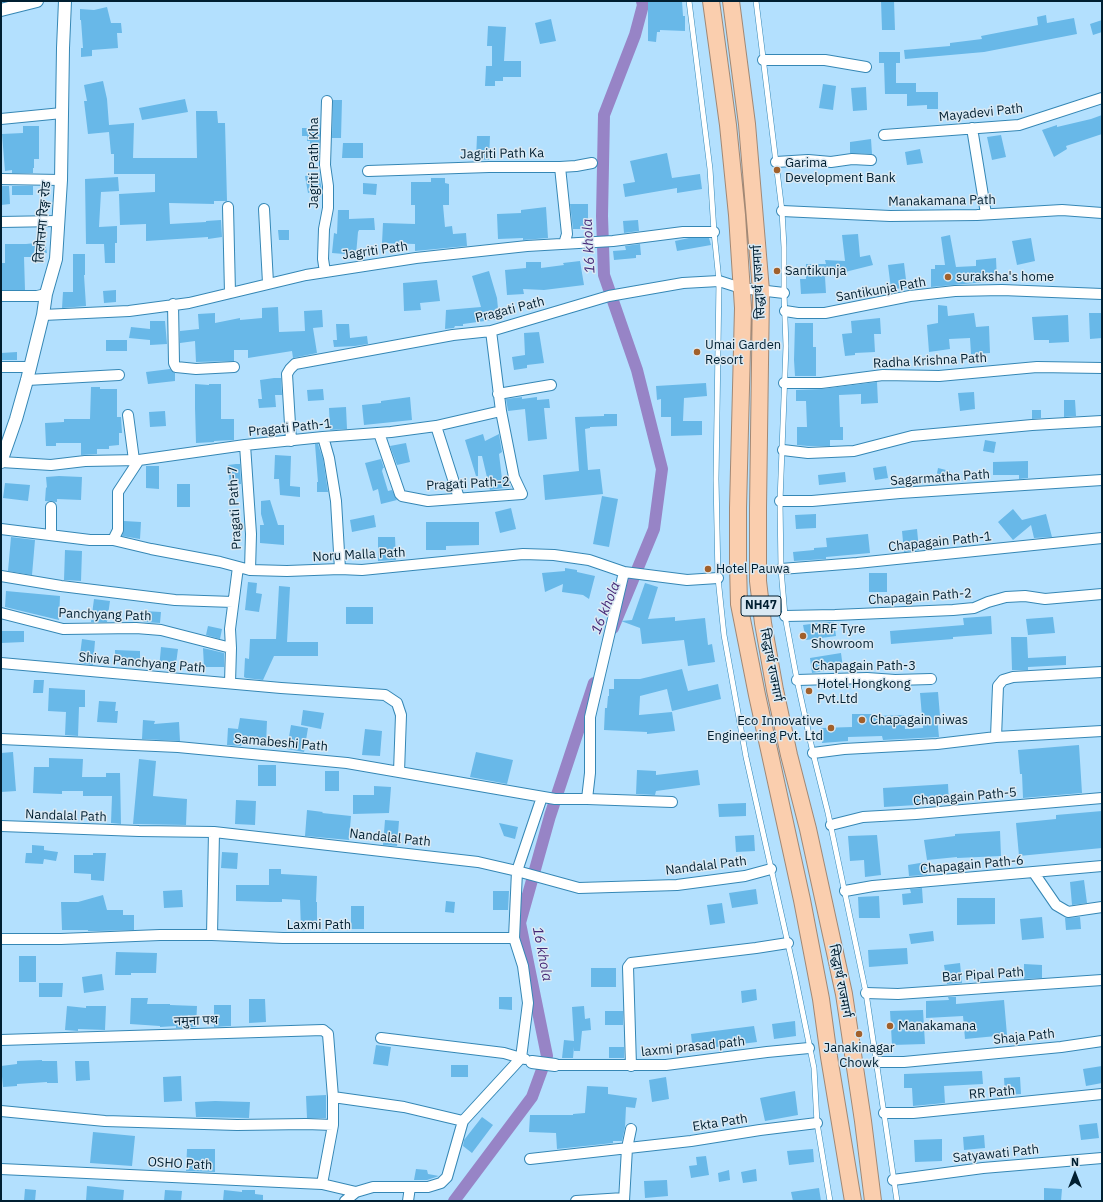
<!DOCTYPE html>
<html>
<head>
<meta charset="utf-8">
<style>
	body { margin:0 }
	#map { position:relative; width:1103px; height:1202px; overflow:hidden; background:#b3e0fe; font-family:"IBM Plex Sans",sans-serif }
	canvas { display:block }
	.frame { position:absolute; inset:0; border:2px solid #001f31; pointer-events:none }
	.north { position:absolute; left:1055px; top:1154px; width:40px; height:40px; -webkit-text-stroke:3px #dae9f3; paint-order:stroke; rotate:0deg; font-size:11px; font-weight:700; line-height:16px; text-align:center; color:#001f31 }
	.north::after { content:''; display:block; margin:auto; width:14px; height:18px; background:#001f31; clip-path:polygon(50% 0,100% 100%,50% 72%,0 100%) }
</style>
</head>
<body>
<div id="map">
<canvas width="1103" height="1202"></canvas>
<div class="frame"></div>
<div class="north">N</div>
</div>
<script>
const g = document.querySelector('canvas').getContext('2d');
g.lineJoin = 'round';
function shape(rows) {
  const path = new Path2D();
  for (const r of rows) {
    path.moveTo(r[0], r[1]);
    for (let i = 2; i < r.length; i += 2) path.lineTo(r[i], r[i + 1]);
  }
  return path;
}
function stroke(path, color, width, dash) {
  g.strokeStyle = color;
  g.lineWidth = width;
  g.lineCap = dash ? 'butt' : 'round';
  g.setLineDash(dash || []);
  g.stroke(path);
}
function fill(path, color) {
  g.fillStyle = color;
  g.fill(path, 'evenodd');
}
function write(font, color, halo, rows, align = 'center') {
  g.font = font + ' "IBM Plex Sans","Noto Sans Devanagari",sans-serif';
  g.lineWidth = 3;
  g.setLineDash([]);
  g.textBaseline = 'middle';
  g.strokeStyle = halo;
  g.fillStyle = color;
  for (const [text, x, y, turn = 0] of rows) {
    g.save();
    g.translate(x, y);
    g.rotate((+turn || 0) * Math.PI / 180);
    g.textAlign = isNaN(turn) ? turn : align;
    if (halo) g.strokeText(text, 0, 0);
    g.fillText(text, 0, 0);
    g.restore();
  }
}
stroke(shape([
	[613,628,654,529,662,469,637,370,604,275,602,216,604,115,635,35,643,5,642,1],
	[454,1201,532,1097,547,1056,520,923,550,816,594,683]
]), '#9784c6', 12);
fill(shape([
	[648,1,682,1,683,16,685,16,685,31,660,30,660,32,657,32,656,42,648,41],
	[881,1,894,1,895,30,882,30],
	[107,7,111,23,121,23,122,33,117,33,118,48,92,50,92,56,81,57,81,48,83,48,81,20,80,20,80,9,94,10],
	[1046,15,1047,23,1074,18,1077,34,984,52,905,59,904,50,950,46,950,43,982,39,981,36,1038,25,1037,17],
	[551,19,556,41,540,44,535,23],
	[1102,20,1102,32,1093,35,1090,24],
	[488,26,506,27,504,61,521,61,521,77,503,77,503,81,495,81,495,86,485,86,486,66,492,66,492,46,487,46],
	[879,52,900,52,900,63,896,63,896,83,916,83,916,92,938,92,938,109,927,109,927,105,907,106,907,94,885,94,884,63,879,63],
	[103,81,107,99,109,125,134,123,133,158,197,158,196,111,217,111,218,123,225,123,227,201,214,201,214,204,169,203,170,224,206,222,206,221,221,220,222,237,208,239,208,237,146,241,146,224,120,225,119,194,155,192,155,174,114,174,114,154,111,154,109,132,88,134,84,101,87,101,84,85],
	[823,84,836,86,833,110,819,108],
	[866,87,867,110,853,111,851,88],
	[185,99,188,112,142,120,139,108],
	[333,100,342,100,341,138,332,138],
	[1102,115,1102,134,1066,146,1067,149,1054,157,1042,130,1057,125,1057,127,1091,119],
	[23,126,39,126,39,159,34,159,34,168,33,168,33,173,12,173,12,170,5,171,2,134,23,133],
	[302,128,320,128,319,160,311,160,310,141,307,141,307,136,302,136],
	[1001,135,1006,157,992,160,987,137],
	[477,136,490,136,489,160,476,159],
	[871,139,872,154,850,153,850,142],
	[343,143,363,143,363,158,342,158],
	[920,149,923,163,907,165,905,152],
	[667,153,672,178,700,174,702,189,677,193,677,188,625,197,623,184,635,182,630,161],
	[319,174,322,191,308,193,305,176],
	[118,177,119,191,101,192,99,227,117,226,117,243,115,243,115,263,105,263,104,244,86,244,85,179],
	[431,178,445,178,445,183,449,184,449,205,443,205,445,227,452,226,453,234,466,233,467,246,415,251,415,244,382,243,383,223,415,224,415,205,411,205,411,182,431,182],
	[363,183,377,184,376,195,363,194],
	[1,186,9,186,10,204,1,205],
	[12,186,33,186,33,195,12,195],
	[570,204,588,204,588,229,573,229],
	[546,207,548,238,523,240,523,238,498,239,497,214,521,213,521,210],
	[338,210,349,210,349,219,374,218,375,230,359,230,358,232,356,255,332,253,334,233,337,234],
	[638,220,639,231,624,233,623,221],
	[278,230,289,230,289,240,279,240],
	[858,234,860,257,870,255,873,265,825,277,826,293,801,294,800,279,806,279,806,264,826,264,825,260,845,261,842,235],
	[950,235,956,267,976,266,976,260,996,258,997,281,931,287,931,269,935,269,935,265,945,265,941,237],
	[689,238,709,238,711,245,677,251,675,241],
	[1031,238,1035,261,1017,265,1012,241],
	[45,242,47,253,33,254,33,257,24,257,25,290,1,290,1,263,5,263,5,244,26,244],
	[640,244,641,255,636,255,636,258,614,260,613,251,626,250,625,246],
	[73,254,85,254,85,275,84,275,86,306,62,308,63,292,73,292],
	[580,261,584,285,544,290,523,289,524,294,507,295,505,270,526,268,526,262,541,262,541,268,564,265,563,263],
	[904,263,907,288,891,289,888,265],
	[489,271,497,298,499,319,463,324,463,326,455,326,454,328,445,329,446,310,481,307,472,276],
	[437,280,440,301,420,303,421,310,404,311,403,283],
	[116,290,116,302,104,303,103,291],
	[938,305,947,306,948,316,974,313,976,327,989,326,990,353,971,354,970,338,949,339,950,349,929,352,927,325,938,323],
	[278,307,279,332,305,331,304,311,322,310,323,327,313,328,317,353,293,358,292,351,248,358,248,350,234,350,234,361,196,362,195,341,180,343,180,331,199,329,198,314,215,313,215,323,240,318,240,320,262,318,262,308],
	[1089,313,1102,313,1102,338,1090,339],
	[1068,315,1069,342,1049,343,1049,340,1034,340,1032,317],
	[880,318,881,334,874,334,875,352,855,353,855,355,845,356,842,334,852,333,851,321],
	[150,321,165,321,167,344,150,345,150,340,129,338,131,327,150,329],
	[795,323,813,323,813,347,816,347,816,376,795,376,794,360],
	[336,324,349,324,350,338,367,336,368,344,355,346,334,347,333,340,337,340],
	[539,332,544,363,527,365,527,368,514,370,512,357,525,355,524,333],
	[106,340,127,340,127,351,106,351],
	[17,352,17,360,1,360,1,353],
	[170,369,175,373,175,381,148,384,146,372],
	[274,378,281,378,282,395,275,395,276,407,259,408,258,399,262,399,260,380],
	[877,382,878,403,861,404,861,394,839,395,840,427,843,427,843,440,830,440,830,446,808,446,797,445,797,427,807,427,806,401,796,401,796,390,822,389],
	[706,383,707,396,684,398,683,421,702,421,702,435,671,436,671,417,661,417,661,399,657,400,656,386],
	[195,384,209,385,209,384,221,384,221,419,234,419,234,440,214,441,214,442,196,443,195,408],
	[91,387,100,387,100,389,117,389,117,417,121,417,122,433,119,433,119,445,109,446,109,449,97,449,97,454,81,455,81,443,56,443,56,446,46,446,45,423,64,422,64,419,90,419],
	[323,389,324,400,308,401,307,390],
	[974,392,975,409,960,411,958,393],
	[410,397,412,420,364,425,362,405,381,403,381,401],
	[522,397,522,399,537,397,537,400,549,399,550,408,544,408,547,439,528,441,525,409,508,411,506,399],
	[1064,400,1075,400,1076,416,1064,417],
	[346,407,347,429,330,430,329,408],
	[1032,410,1041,410,1041,418,1032,419],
	[165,411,166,426,150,427,149,412],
	[604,414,617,414,617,426,590,427,590,428,585,429,588,470,600,469,603,494,545,500,543,475,579,471,575,417,604,416],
	[483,434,485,441,499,434,502,452,499,454,502,479,508,478,511,487,490,490,482,456,478,456,478,476,476,476,465,440],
	[985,440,996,442,994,453,983,451],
	[406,443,410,462,397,465,390,446],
	[315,444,318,444,323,459,328,492,317,492,317,482,318,482],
	[275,455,291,456,290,486,300,487,300,497,280,495,279,479,274,479],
	[381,459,384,468,383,468,382,471,388,491,392,490,397,500,381,504,378,489,373,491,365,463],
	[1028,461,1028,478,1019,479,1019,475,993,475,993,462],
	[236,464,240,464,241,484,230,485,228,465],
	[146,466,159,466,159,489,146,488],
	[886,466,888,478,875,480,873,468],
	[938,468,950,471,948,481,936,479],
	[845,472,846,482,819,485,818,475],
	[59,476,82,477,81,500,57,499,57,502,45,501,46,487,47,488,46,477],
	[5,483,30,485,28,501,3,498],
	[177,484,190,484,190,507,177,507],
	[602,496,618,499,609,547,593,544],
	[270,500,278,525,284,525,284,545,260,543,260,525,264,525,261,514,261,501],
	[511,508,516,529,500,533,495,512],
	[1013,509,1022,520,1046,514,1052,537,1034,538,1031,525,1013,540,998,522],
	[816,514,816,528,796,529,795,515],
	[374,515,376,527,352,532,350,520],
	[124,521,141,522,140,539,122,536,124,530],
	[426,522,479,522,479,545,446,546,446,550,426,550],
	[917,529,919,550,904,552,902,531],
	[868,534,870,553,826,557,826,559,794,561,793,552,814,550,814,548,827,547,826,538],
	[11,537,35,540,32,575,8,571],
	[378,537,395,537,396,560,378,561],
	[65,550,82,551,81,581,64,580],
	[565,568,577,570,577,572,595,576,589,599,583,595,562,592,563,584,545,592,542,573,565,571],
	[869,573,887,573,887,592,869,592],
	[248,582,257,583,256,593,262,594,259,612,245,610],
	[645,583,658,587,648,619,675,617,675,621,705,618,708,645,712,644,715,662,688,666,684,640,642,644,640,628,621,621,632,620],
	[279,586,290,587,287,642,318,642,318,656,274,656,263,680,246,678,244,677,245,658,249,659,250,639,276,639],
	[6,591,60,596,59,620,5,607],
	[94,599,110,601,107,622,91,622],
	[346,607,373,607,373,624,346,624],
	[144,611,161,612,160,623,143,622],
	[991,616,992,634,953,637,953,639,891,644,890,631,964,625,963,618],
	[1053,617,1055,633,1028,635,1026,619],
	[826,622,834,622,836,636,806,640,803,625],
	[208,626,222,629,220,639,206,635],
	[1,631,24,631,24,642,1,643],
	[1011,637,1027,637,1028,658,1066,656,1066,665,1028,667,1028,670,1012,670],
	[82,639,95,641,93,665,79,663],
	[161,647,178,649,175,671,159,669],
	[203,648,224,653,224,667,204,667],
	[115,650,140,651,140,661,115,660],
	[841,653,843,668,812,673,810,658],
	[682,669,688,691,718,684,721,699,672,711,667,689,640,696,639,715,672,712,675,731,647,734,647,732,604,730,605,708,607,708,608,696,609,696,609,689,614,689,614,679,640,679],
	[34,680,44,680,43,693,33,693],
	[49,688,85,690,85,707,79,707,78,736,65,735,66,712,48,711],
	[938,692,940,716,937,716,939,737,883,740,882,736,848,737,848,741,822,743,821,728,852,727,852,714,872,714,872,716,904,715,905,729,923,728,920,693],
	[99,701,116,702,115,711,118,711,117,723,97,722],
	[303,710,324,713,321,729,301,725],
	[240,718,267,721,266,744,242,742,241,746,227,745,228,728,238,729],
	[143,720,155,721,154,724,179,722,180,741,142,739],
	[291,725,308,728,304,752,287,749],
	[365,729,382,731,380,756,362,755],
	[1079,745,1082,793,1023,798,1022,774,1020,774,1018,750],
	[13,752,16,791,1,792,1,753],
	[476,752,513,760,507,784,470,777],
	[49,758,83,759,82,777,106,777,106,773,120,773,121,824,111,823,112,796,83,796,83,791,62,791,62,794,33,793,34,767,49,767],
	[139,759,156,761,153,796,187,799,186,825,133,824],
	[258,765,276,765,276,786,258,786],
	[637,770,656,771,656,775,698,770,700,785,656,791,655,795,636,794],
	[325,771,339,771,339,791,325,791],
	[948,784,949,803,884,807,883,788],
	[374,786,391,787,389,813,353,814,353,795,374,795],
	[236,800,256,801,255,825,235,824],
	[746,803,746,816,719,817,718,804],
	[307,810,323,812,322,813,351,816,349,840,305,836],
	[1102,811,1102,848,1019,856,1016,823,1056,819,1056,815],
	[385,820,399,821,397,846,383,845],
	[499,823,518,827,515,839,504,836],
	[1000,831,1001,856,957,858,957,857,927,860,924,840,955,836,955,834],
	[754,835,755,851,736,852,735,836],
	[877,835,881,875,865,877,864,860,850,861,848,836],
	[32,845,44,846,44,850,58,852,56,861,44,859,43,864,25,863,26,853,32,853],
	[222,852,238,853,237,869,221,868],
	[93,853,106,853,104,881,91,880,91,874,74,873,74,855,93,855],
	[926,862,927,875,909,876,908,865],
	[269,869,281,869,281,874,317,876,316,902,317,902,317,930,301,930,300,900,282,899,282,902,270,902,236,901,236,885,269,885],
	[1084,880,1087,903,1072,905,1070,882],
	[922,888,923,903,903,905,902,894,911,893,910,889],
	[756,889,758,904,732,908,729,893],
	[182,890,183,907,164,908,163,891],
	[493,891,509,891,508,910,493,910],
	[103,895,107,910,123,910,123,915,134,915,134,930,98,931,88,931,88,930,62,930,61,902,78,902],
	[879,896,880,918,859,918,858,897],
	[957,898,995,898,995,924,957,925],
	[446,901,455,902,454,913,445,912],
	[722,903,725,923,710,925,707,905],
	[351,906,364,906,364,929,351,929],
	[1042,917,1044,938,1022,940,1020,919],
	[1080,917,1081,929,1066,930,1065,918],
	[933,931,934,941,911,944,909,934],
	[907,948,908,964,869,967,868,950],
	[116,952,157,953,156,973,131,973,131,975,115,975],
	[19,956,36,956,36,982,19,982],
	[960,963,962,983,947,984,944,965],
	[1024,964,1042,965,1042,978,1024,979],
	[591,968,616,968,616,987,591,987],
	[102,974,104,990,84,993,82,977],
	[39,983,63,983,62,997,39,997],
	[756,989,757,1000,742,1003,741,991],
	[499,997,512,997,512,1010,499,1009],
	[948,997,956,997,956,1004,1004,1000,1007,1035,965,1039,963,1016,926,1018,926,1001,949,1000],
	[131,998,148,998,147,1004,170,1004,170,1005,197,1006,196,1027,176,1028,176,1026,160,1027,160,1026,130,1024],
	[249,999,265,999,266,1022,249,1023],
	[214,1005,231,1005,231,1026,214,1027],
	[67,1006,86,1008,86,1006,106,1006,105,1030,78,1029,78,1031,65,1030],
	[584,1006,585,1019,590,1018,591,1030,582,1031,580,1051,574,1051,574,1047,573,1058,562,1058,564,1040,574,1041,572,1007],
	[923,1010,925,1044,892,1045,890,1011],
	[605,1011,623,1011,623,1025,605,1025],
	[795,1021,796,1036,774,1039,772,1024],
	[754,1026,757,1042,709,1048,708,1041,692,1043,691,1034],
	[376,1045,391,1047,388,1066,373,1064],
	[609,1047,624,1047,624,1058,609,1058],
	[42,1060,42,1061,57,1061,58,1083,47,1083,47,1082,17,1084,17,1086,3,1087,1,1066,17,1064,17,1061],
	[75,1061,89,1061,90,1080,76,1081],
	[451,1065,468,1065,468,1077,451,1077],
	[1102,1066,1102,1083,1086,1086,1083,1069],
	[982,1071,983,1084,944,1086,945,1103,913,1106,912,1088,904,1088,904,1074],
	[181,1076,182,1101,164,1102,163,1077],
	[666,1077,669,1099,652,1102,649,1080],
	[1020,1077,1021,1094,1005,1095,1004,1078],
	[587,1086,608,1087,608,1094,637,1098,635,1108,626,1107,625,1127,622,1141,613,1141,613,1143,557,1149,556,1133,529,1132,530,1115,573,1115,573,1114,585,1113],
	[795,1091,798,1115,765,1121,760,1098],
	[326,1095,326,1118,307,1118,306,1096],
	[215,1101,250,1102,249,1118,196,1117,195,1102],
	[482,1117,493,1125,472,1153,463,1146,464,1140],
	[1097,1123,1099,1138,1081,1140,1079,1125],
	[93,1132,135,1136,132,1166,90,1163],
	[984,1135,985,1148,964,1150,963,1137],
	[942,1139,942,1161,915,1162,914,1140],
	[187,1149,215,1149,215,1172,186,1171],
	[813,1149,814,1162,789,1165,787,1151],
	[706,1156,709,1175,691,1178,689,1166,697,1165,696,1157],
	[416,1169,427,1170,428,1174,439,1176,427,1180,414,1180],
	[756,1169,757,1181,743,1183,741,1172],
	[729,1170,730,1180,719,1182,718,1173],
	[667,1180,668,1196,645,1198,644,1181],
	[87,1186,124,1190,123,1201,86,1201],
	[819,1188,821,1201,793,1201,791,1192],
	[1044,1188,1062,1189,1061,1201,1044,1201],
	[25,1189,36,1190,35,1201,24,1201],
	[165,1190,182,1191,181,1201,164,1201],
	[224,1190,242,1192,242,1190,255,1190,255,1194,263,1195,263,1201,223,1201]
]), '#68b8e8');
const service = shape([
	[689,1,710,169,714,232,719,281,716,479,718,578,724,635,746,757,795,975,814,1068,817,1123,830,1201],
	[756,1,782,211,784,247,784,293,786,346,780,501,781,569,785,616,797,680,813,753,828,813,866,993,897,1201]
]);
const minor = shape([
	[763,60,825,60,866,67],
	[1,119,62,113],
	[972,128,986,214],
	[884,135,1019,125,1102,98],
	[776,162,808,160,831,162,852,159,871,160],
	[560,167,576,166,592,163],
	[368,171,489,167,560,167,567,234,564,244],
	[1,179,61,180],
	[228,207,230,293],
	[264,209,268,283],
	[782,211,890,216,977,215,1062,210,1102,213],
	[1,222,58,221],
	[325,272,323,259,324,229,328,208,328,186,325,165,327,101],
	[1,296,37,296,46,294],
	[173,304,174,363,176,367,196,369,234,367],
	[785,311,798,313,825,313,910,296,955,291,1002,290,1102,294],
	[43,315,129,311,189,303,306,275,416,258,527,246,613,241,683,232,714,232],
	[1,367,29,367],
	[27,380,119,375],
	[784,383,821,383,883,375,939,376,1037,367,1102,368],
	[498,394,551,385],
	[128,415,134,460],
	[436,426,459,498],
	[379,433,400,494,402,496,428,501,522,494,514,477,501,411],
	[323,437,329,458,336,501,340,569],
	[291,441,287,374,290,369,295,364,453,335,491,331,609,296,683,283,719,281,741,288,784,293],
	[245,445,251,534,250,570],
	[783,450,808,453,854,451,912,436,1032,425,1102,421],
	[1,462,51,465,85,461,139,460,245,445,323,437,391,432,436,426,501,411,491,331],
	[780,501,812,501,900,493,1102,480],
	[51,507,51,535],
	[1,529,90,540,113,540,151,549,220,562,250,570,287,571,340,569,362,570,523,554,554,555,589,560,624,572,687,580,718,578],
	[113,540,118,530,118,492,139,460],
	[781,569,857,563,1102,538],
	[1,576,61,586,175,600,233,602],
	[1,613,63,629,136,628,161,630,231,648],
	[785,616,835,615,953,610,974,608,988,602,1006,597,1025,596,1045,599,1102,594],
	[1,663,281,688,385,695,397,703,401,715,399,772],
	[797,680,867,678,895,680,931,679],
	[230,683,231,648,230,629,238,567],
	[996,737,1102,731],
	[1,739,178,747,347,763,555,799,587,799,672,802],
	[813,753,844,749,937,744,996,737,998,686,1003,680,1013,677,1102,672],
	[587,799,590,773,590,717,624,572],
	[831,825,863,817,916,814,1102,798],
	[1,826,139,831,214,832,478,862,517,871,579,888,677,885,745,876,771,869],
	[1034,873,1056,905,1068,912,1102,907],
	[845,891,873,886,1102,866],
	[212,935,214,832],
	[514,938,517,871,542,797],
	[1,939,61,939,160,935,212,935,283,938,514,938,523,966,528,1003,521,1058,504,1053,381,1038],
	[866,993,898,994,1102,980],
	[1,1040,323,1030,328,1034,333,1097],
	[877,1062,904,1062,1061,1047,1102,1041],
	[555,1065,666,1065,767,1052,809,1048],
	[631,1066,628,967,631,963,756,948,788,943],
	[1,1111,105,1121,237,1125,306,1124,333,1125,322,1184],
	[884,1113,913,1113,1102,1094],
	[333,1125,333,1097,404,1107,463,1121],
	[530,1159,691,1141,760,1130,817,1123],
	[1,1169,322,1184,356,1192],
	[893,1180,983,1168,1102,1158],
	[345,1201,356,1192,373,1187,428,1187,441,1183,447,1177,463,1121,521,1058,525,1059],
	[408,1201,410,1187],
	[576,1201,624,1198],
	[624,1201,627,1148,631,1129]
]);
const tertiary = shape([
	[1,10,37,1],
	[1,462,16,419,27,380,43,315,46,294,56,259,61,180,63,48,65,1],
	[532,1062,555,1065]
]);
const trunk = shape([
	[711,1,728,125,737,215,743,308,738,508,738,564,739,604,757,695,802,900,821,999,829,1057,853,1201],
	[731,1,747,124,761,291,758,508,758,581,763,623,775,690,789,755,808,829,844,994,863,1121,873,1201]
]);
stroke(service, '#3587b5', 6);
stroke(minor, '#3587b5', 12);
stroke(tertiary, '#3587b5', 14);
stroke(trunk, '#a18875', 18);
stroke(service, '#fff', 5);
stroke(minor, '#fff', 10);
stroke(tertiary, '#fff', 12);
stroke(trunk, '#faceae', 16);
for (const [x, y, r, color] of [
	[777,170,4,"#a1602b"],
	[777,271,4,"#a1602b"],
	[948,277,4,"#a1602b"],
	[697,352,4,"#a1602b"],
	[708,569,4,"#a1602b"],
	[803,636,4,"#a1602b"],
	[809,691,4,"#a1602b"],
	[862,720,4,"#a1602b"],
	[831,728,4,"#a1602b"],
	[890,1026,4,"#a1602b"],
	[859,1034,4,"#a1602b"]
]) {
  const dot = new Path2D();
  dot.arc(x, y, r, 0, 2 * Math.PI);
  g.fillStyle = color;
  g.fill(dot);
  stroke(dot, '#dae9f3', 1.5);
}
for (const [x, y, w] of [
	[761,606,40]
]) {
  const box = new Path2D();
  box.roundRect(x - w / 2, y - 10, w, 20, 3);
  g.fillStyle = '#dae9f3';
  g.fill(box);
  stroke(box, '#001f31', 1);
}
write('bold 12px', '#001f31', null, [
	["NH47",761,606]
]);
write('13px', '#001f31', '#dae9f3', [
	["Mayadevi Path",981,113,-6],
	["Jagriti Path Ka",502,154,-1],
	["Jagriti Path Kha",314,163,-90],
	["Manakamana Path",942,201,-1],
	["तिलोत्तमा रिङ्ग रोड",43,222,-85],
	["Jagriti Path",375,251,-8],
	["सिद्धार्थ राजमार्ग",759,282,-93],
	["Santikunja Path",881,290,-10],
	["Pragati Path",510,310,-14],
	["Radha Krishna Path",930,361,-3],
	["Pragati Path-1",290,428,-6],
	["Sagarmatha Path",940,478,-4],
	["Pragati Path-2",468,484,-3],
	["Pragati Path-7",235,508,-93],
	["Chapagain Path-1",940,542,-6],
	["Noru Malla Path",359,555,-3],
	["Chapagain Path-2",920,597,-4],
	["Panchyang Path",105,615,2],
	["Shiva Panchyang Path",142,663,5],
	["सिद्धार्थ राजमार्ग",771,665,79],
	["Chapagain Path-3",864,666],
	["Samabeshi Path",281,743,5],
	["Chapagain Path-5",965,797,-5],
	["Nandalal Path",66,816,2],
	["Nandalal Path",390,838,6],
	["Chapagain Path-6",972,865,-5],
	["Nandalal Path",706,866,-7],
	["Laxmi Path",319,925],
	["Bar Pipal Path",983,975,-4],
	["सिद्धार्थ राजमार्ग",840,981,79],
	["नमुना पथ",196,1021,-2],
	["Shaja Path",1024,1037,-6],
	["laxmi prasad path",693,1047,-6],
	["RR Path",992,1093,-5],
	["Ekta Path",720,1123,-9],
	["Satyawati Path",996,1154,-6],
	["OSHO Path",180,1164,3]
]);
write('13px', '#001f31', '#dae9f3', [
	["Garima",785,163],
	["Development Bank",785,178],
	["Santikunja",785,271],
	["suraksha's home",956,277],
	["Umai Garden",705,345],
	["Resort",705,360],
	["Hotel Pauwa",716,569],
	["MRF Tyre",811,629],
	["Showroom",811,644],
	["Hotel Hongkong",817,684],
	["Pvt.Ltd",817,699],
	["Chapagain niwas",870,720],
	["Eco Innovative",823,721,"right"],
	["Engineering Pvt. Ltd",823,736,"right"],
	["Manakamana",898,1026],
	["Janakinagar",859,1048,"center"],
	["Chowk",859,1063,"center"]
], 'left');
write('italic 14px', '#462876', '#dae9f3', [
	["16 khola",589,246,-93],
	["16 khola",606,608,-68],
	["16 khola",542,954,79]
]);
</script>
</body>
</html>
